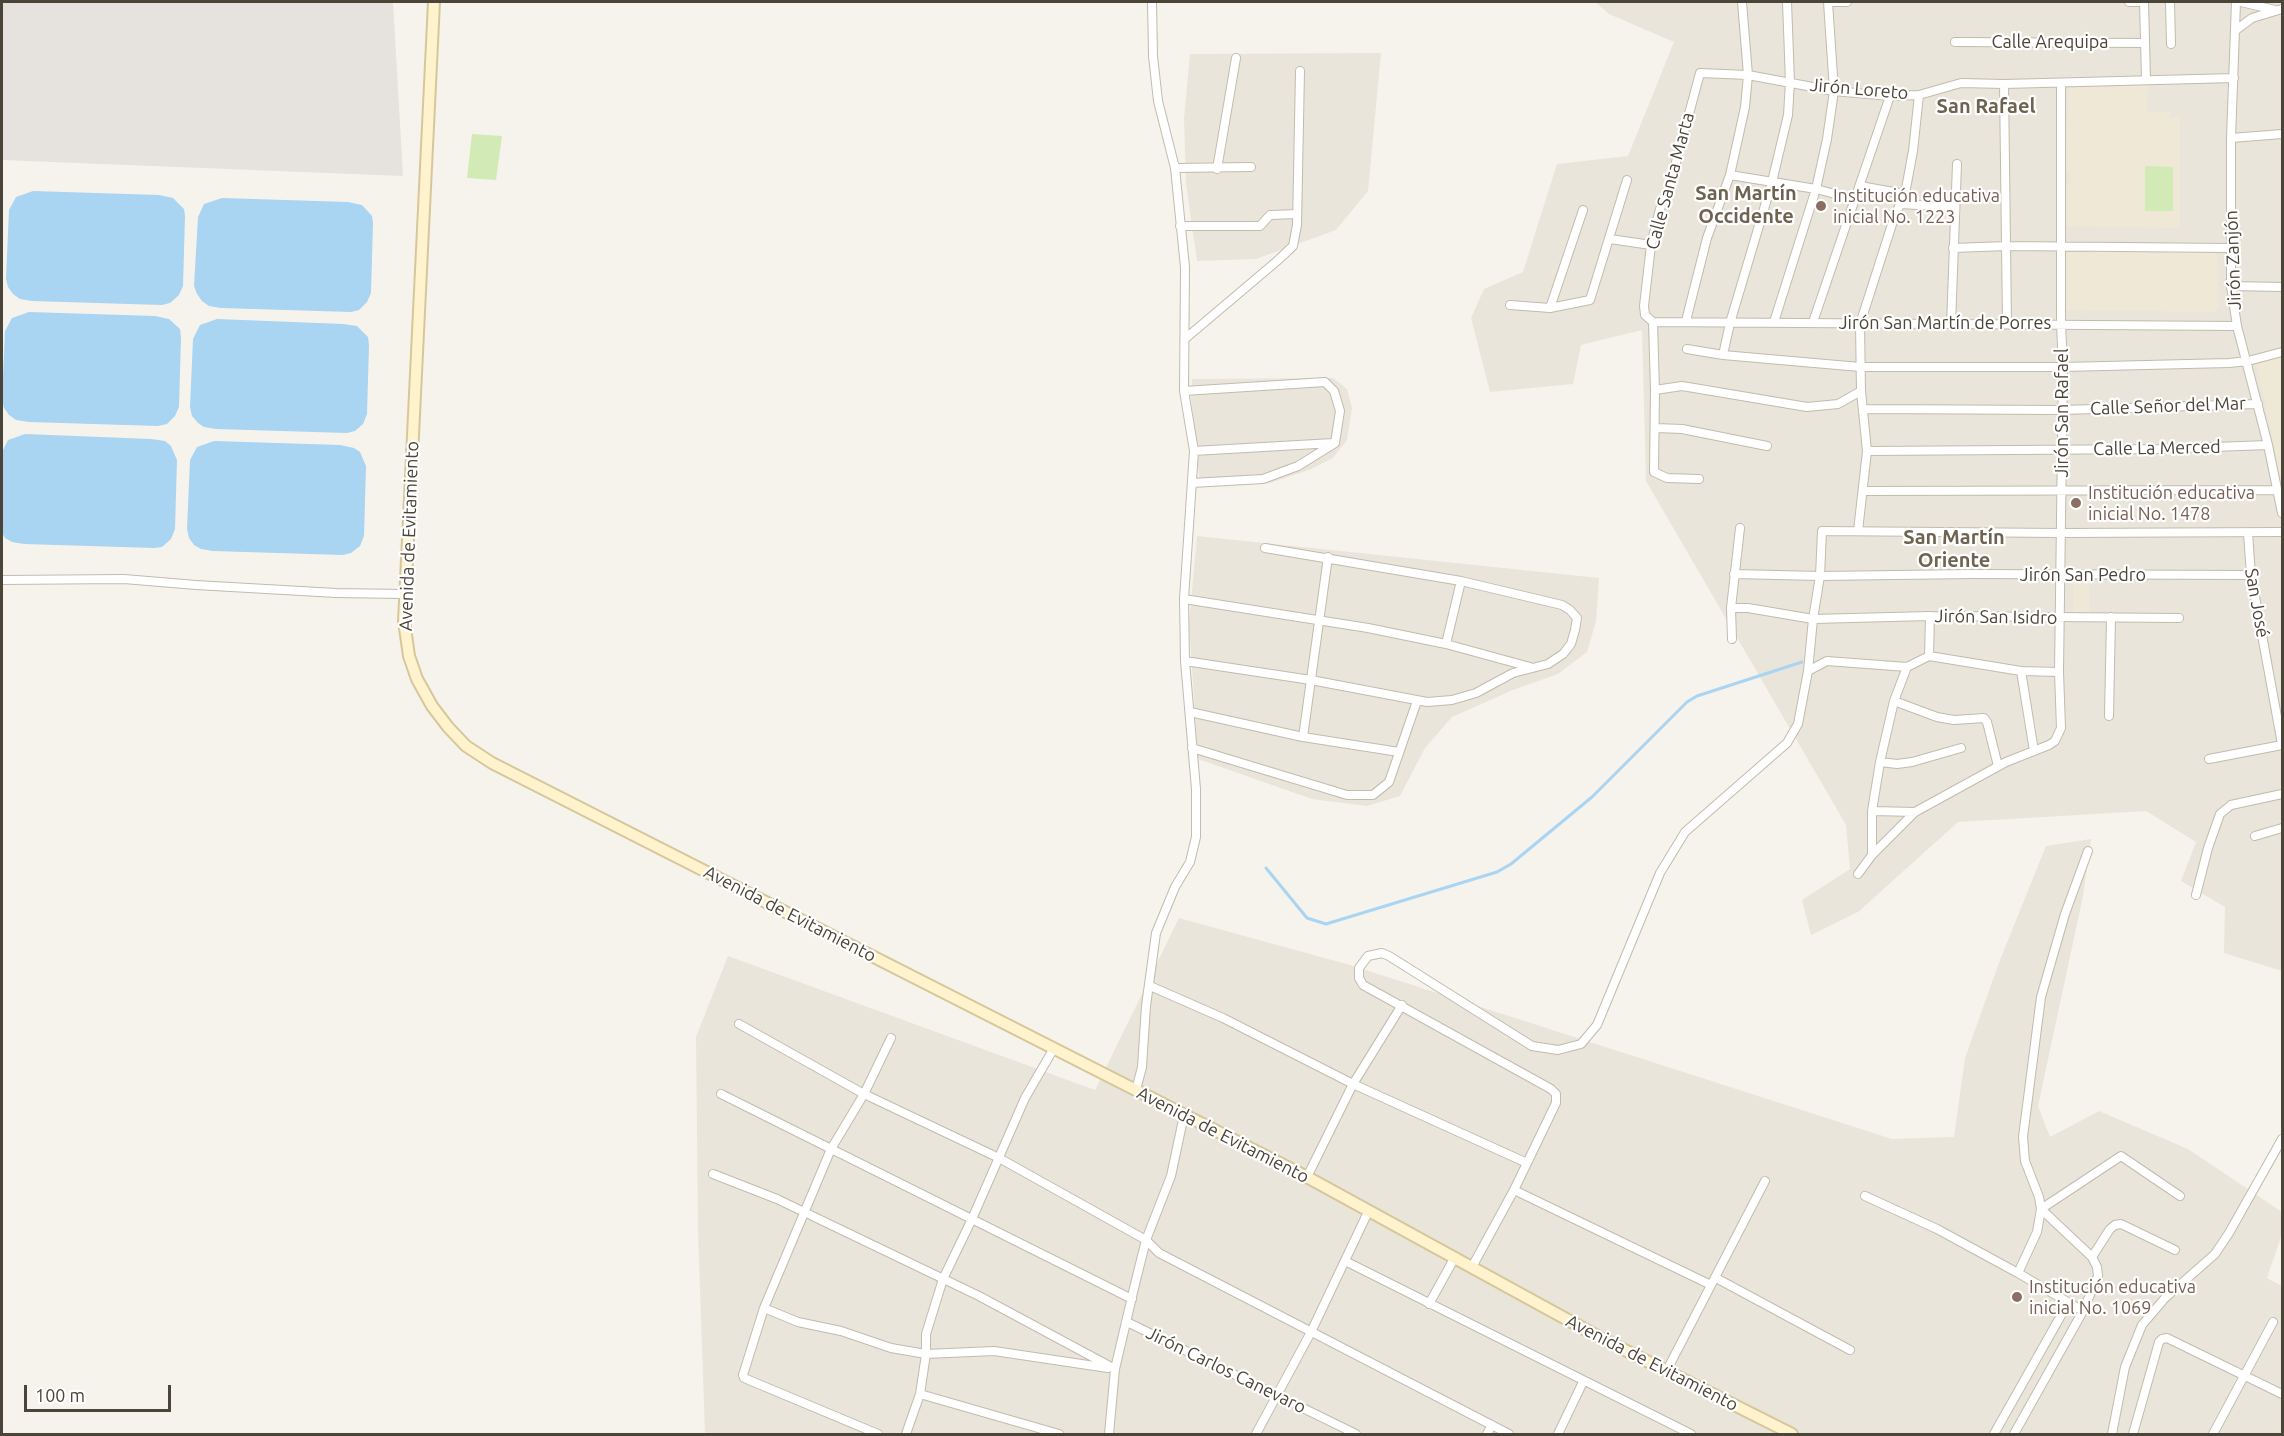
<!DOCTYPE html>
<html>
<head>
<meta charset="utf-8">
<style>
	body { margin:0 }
	#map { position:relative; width:2284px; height:1436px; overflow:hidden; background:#f6f3ec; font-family:Ubuntu,sans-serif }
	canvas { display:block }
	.frame { position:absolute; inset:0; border:3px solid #4b4439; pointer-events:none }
	.scale { position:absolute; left:24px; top:1385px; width:147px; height:27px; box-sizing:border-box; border:3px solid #4b4439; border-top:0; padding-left:8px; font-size:18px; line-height:21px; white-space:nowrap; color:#4b4439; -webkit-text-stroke:4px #fff; paint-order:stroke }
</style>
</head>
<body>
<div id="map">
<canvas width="2284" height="1436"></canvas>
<div class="frame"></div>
<div class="scale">100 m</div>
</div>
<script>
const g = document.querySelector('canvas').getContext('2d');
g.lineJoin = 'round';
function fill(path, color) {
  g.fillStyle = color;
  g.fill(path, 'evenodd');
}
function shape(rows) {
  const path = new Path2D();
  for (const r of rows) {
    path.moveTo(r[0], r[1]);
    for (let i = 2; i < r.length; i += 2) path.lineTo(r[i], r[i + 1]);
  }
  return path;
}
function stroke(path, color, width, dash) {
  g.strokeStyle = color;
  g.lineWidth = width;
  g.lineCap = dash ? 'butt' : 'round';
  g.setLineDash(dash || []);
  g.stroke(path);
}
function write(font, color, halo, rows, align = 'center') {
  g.font = font + ' Ubuntu,sans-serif';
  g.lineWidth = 4.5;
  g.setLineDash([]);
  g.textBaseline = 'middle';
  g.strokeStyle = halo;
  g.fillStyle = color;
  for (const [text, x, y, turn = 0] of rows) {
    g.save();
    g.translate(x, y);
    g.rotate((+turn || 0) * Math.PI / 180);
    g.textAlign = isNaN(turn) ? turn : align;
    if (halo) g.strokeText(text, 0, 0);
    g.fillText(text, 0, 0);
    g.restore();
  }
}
fill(shape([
	[1595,2,2282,2,2282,971,2224,953,2225,907,2181,881,2196,842,2146,811,1958,822,1858,912,1811,935,1802,900,1850,869,1846,825,1646,481,1642,330,1581,345,1573,384,1490,392,1471,318,1484,289,1523,272,1557,164,1628,156,1674,42,1609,14],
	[1381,53,1368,191,1336,230,1256,259,1197,261,1186,184,1184,119,1190,54],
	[1333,378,1347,389,1352,408,1347,440,1333,458,1309,470,1270,483,1200,486,1191,398,1192,379],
	[1197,536,1599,578,1596,621,1587,652,1558,674,1513,690,1452,717,1425,748,1400,796,1367,806,1312,799,1198,759,1189,623],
	[2091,839,2083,896,2038,1106,2050,1137,2099,1111,2188,1149,2282,1212,2282,1234,2267,1278,2282,1286,2282,1434,705,1434,698,1231,696,1037,728,956,1095,1090,1179,918,1350,965,1892,1139,1954,1137,1965,1058,2000,960,2046,846]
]), '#eae5da');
fill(shape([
	[2,2,393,2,403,176,2,160]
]), '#e6e2dd');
fill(shape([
	[2148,80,2147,112,2170,112,2170,118,2180,118,2180,228,2068,226,2065,223,2065,186,2069,182,2070,176,2065,170,2069,83],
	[2065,248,2146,250,2150,254,2163,254,2166,250,2213,251,2217,255,2218,308,2214,312,2066,310],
	[2282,355,2282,483,2256,362],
	[2073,580,2089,580,2089,614,2073,614]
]), '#efe8d6');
fill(shape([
	[472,134,502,136,496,180,467,178],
	[2145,166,2173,167,2173,211,2145,211]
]), '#d2eab5');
fill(shape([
	[33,191,159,195,173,198,184,209,185,216,183,286,179,295,170,303,162,305,32,301,20,299,13,294,8,287,6,279,9,210,16,197],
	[222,198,348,202,362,205,372,216,373,223,371,293,367,302,359,310,351,312,221,308,209,306,202,301,197,294,194,286,198,217,204,204],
	[29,312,155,316,169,319,180,329,181,337,179,407,175,416,167,424,158,426,29,422,16,420,9,415,4,408,2,400,5,331,12,318],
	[217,319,343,324,357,326,368,337,369,345,367,414,363,424,355,431,347,433,216,429,204,427,198,423,192,416,190,407,193,339,200,325],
	[25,434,151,439,165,441,171,446,177,460,175,529,171,539,162,547,154,548,24,544,12,542,5,538,2,533,2,452,8,440],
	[214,441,340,445,354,448,360,452,366,466,364,536,360,546,351,553,343,555,213,551,201,549,194,545,189,538,187,529,190,460,197,447]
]), '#a9d4f2');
stroke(shape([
	[1266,868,1307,918,1326,924,1497,872,1511,864,1592,797,1687,702,1697,696,1802,662]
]), '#a9d4f2', 3);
const street = shape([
	[1828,2,1847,2],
	[2129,2,2144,2],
	[2144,2,2146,80],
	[2170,2,2171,44],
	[2236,2,2231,138,2231,286,2237,326,2268,445,2282,513],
	[2241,2,2275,10],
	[2236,30,2252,18,2282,9],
	[1955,42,2145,43],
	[2004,84,2007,324],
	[2231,138,2282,134],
	[1175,168,1251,167],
	[1217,169,1236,58],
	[1730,175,1816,189,1854,199],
	[1860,186,1905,194],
	[1900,204,1955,207],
	[1180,226,1260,226,1270,215,1297,214],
	[1610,239,1651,245],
	[1953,248,2007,246,2231,248],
	[2231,286,2282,287],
	[1510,305,1550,308,1590,300,1627,180],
	[1550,308,1583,210],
	[1686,321,1707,238,1730,175,1745,107,1748,75,1742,2],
	[1653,322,1645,315,1644,306,1651,245,1660,209,1669,188,1700,73,1748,75,1834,91,1890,96,1919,95,1961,83,2004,84,2234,78],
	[1653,322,2237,326],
	[1653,322,1655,390,1654,472,1667,478,1699,479],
	[1774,322,1816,189,1827,139,1834,91,1828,2],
	[1813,322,1890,96],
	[1951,325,1957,164],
	[1186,338,1277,261,1293,246,1297,225,1300,71],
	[1687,349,1723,355,1860,367,2063,367,2229,363,2248,361,2282,352],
	[1723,355,1730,323,1772,182,1788,115,1790,82,1787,2],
	[1655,390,1682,386,1807,407,1838,404,1861,391],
	[1184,391,1325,382,1334,391,1340,411,1335,443,1298,466,1263,479,1192,483],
	[1863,409,2062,410,2258,404],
	[1656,428,1682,429,1767,446],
	[1194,451,1333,443],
	[1867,451,2160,449,2268,445],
	[1864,491,2277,490],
	[1858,531,1867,451,1861,391,1860,324,1895,215,1905,194,1913,151,1919,95],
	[2248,533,2251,575,2282,744],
	[1734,574,1820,576,1972,574,2251,575],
	[2,580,124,579,196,585,336,593,404,594],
	[1184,599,1368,628,1446,644,1530,667],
	[1731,608,1748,608,1813,619,1930,616,2179,618],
	[1732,639,1731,608,1740,528],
	[1446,644,1461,581],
	[1929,656,1930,616],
	[1185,661,1311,680,1427,702,1452,700,1476,693,1513,673,1548,664,1563,654,1571,644,1575,630,1577,618,1570,610,1562,605,1461,581,1265,548],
	[1808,671,1813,619,1820,576,1822,531,2061,533,2282,532],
	[2021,671,2034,751],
	[1894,701,1937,717,1954,720,1984,718,1987,722,1998,766],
	[1190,712,1303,737,1399,752],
	[2109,716,2111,617],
	[1303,737,1328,557],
	[1192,748,1347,795,1373,795,1389,782,1417,701],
	[2209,759,2282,745],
	[1880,762,1897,764,1912,762,1961,748],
	[1872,811,1915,812],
	[2255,836,2282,828],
	[1872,855,1872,811,1880,762,1894,701,1907,667],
	[1858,874,1872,855,1915,812,2006,762,2049,745,2055,741,2061,728,2059,672,2063,367,2061,324,2061,83],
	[2196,895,2208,848,2220,814,2231,805,2282,794],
	[1150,986,1223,1018,1353,1084,1527,1163],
	[739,1024,864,1094,999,1158,1146,1240,1159,1253,1509,1434],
	[1136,1090,1142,1067,1146,1006,1156,933,1175,887,1190,862,1196,837,1196,789,1185,661,1184,599,1194,451,1184,391,1185,267,1175,168,1158,101,1153,56,1152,2],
	[721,1094,1132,1299],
	[713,1174,777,1199,979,1296,1115,1369],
	[1307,1177,1353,1084,1402,1005],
	[1514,1190,1711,1285],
	[1865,1196,1937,1229,2018,1273,2083,1311],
	[2092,1257,2110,1229,2115,1225,2121,1224,2175,1250],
	[1345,1261,1691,1434],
	[1472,1267,1514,1190,1556,1103,1556,1094,1551,1089,1363,985,1359,978,1359,968,1368,956,1382,953,1389,956,1532,1046,1558,1050,1581,1044,1597,1025,1660,873,1685,832,1787,743,1798,724,1808,671,1827,661,1907,667,1929,656,2021,671,2059,672],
	[2018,1273,2037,1232,2041,1209,2039,1197,2025,1161,2023,1137,2041,997,2065,914,2088,851],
	[1716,1278,1850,1350],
	[1429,1304,1455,1257],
	[764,1308,798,1322,841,1331,891,1348,926,1354,994,1351,1108,1368],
	[1127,1322,1356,1434],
	[1667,1370,1765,1181],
	[920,1394,1059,1434],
	[878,1434,744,1378,743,1375,764,1308,831,1149,864,1094,891,1038],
	[906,1434,920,1394,926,1354,926,1334,943,1279,972,1219,1025,1098,1054,1048],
	[1109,1434,1115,1369,1135,1284,1146,1240,1171,1176,1184,1115],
	[1256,1434,1311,1332,1369,1210],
	[1487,1434,1492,1425],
	[1558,1434,1583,1382],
	[1994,1434,2068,1303],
	[2014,1434,2083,1311,2098,1276,2097,1267,2092,1257,2041,1209,2121,1156,2180,1196],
	[2112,1434,2125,1367,2142,1325,2165,1298,2215,1254,2229,1233,2282,1139],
	[2133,1434,2159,1342,2162,1339,2167,1338,2282,1394],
	[2213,1434,2273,1322]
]);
const secondary = shape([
	[434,2,404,621,409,656,417,679,432,706,448,727,466,746,492,763,1307,1177,1599,1337,1792,1434]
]);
stroke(street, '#c2bbae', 10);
stroke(secondary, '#d6c79b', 14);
stroke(street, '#fff', 8);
stroke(secondary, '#fff3cd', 10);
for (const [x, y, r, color] of [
	[1821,206,6,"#8d6e63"],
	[2076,503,6,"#8d6e63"],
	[2017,1297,6,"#8d6e63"]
]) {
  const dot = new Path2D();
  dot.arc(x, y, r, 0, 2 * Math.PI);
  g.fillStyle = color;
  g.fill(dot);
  stroke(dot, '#fff', 2);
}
write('18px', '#4b4439', '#fff', [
	["Calle Arequipa",2050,42],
	["Jirón Loreto",1859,89,5],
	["Calle Santa Marta",1670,181,-75],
	["Jirón Zanjón",2233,260,-92],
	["Jirón San Martín de Porres",1945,323],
	["Calle Señor del Mar",2168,406,-2],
	["Jirón San Rafael",2062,413,-90],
	["Calle La Merced",2157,448,-1],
	["Avenida de Evitamiento",409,536,-88],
	["Jirón San Pedro",2083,575],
	["San José",2257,603,80],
	["Jirón San Isidro",1996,617,1],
	["Avenida de Evitamiento",790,914,27],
	["Avenida de Evitamiento",1223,1135,27],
	["Avenida de Evitamiento",1652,1363,27],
	["Jirón Carlos Canevaro",1226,1370,26]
]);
write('18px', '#785e54', '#fff', [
	["Institución educativa",1833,196],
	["inicial No. 1223",1833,217],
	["Institución educativa",2088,493],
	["inicial No. 1478",2088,514],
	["Institución educativa",2029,1287],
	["inicial No. 1069",2029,1308]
], 'left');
write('bold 20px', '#6e6250', '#fff', [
	["San Rafael",1986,106],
	["San Martín",1746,193],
	["Occidente",1746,216],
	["San Martín",1954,537],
	["Oriente",1954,560]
]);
</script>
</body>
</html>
